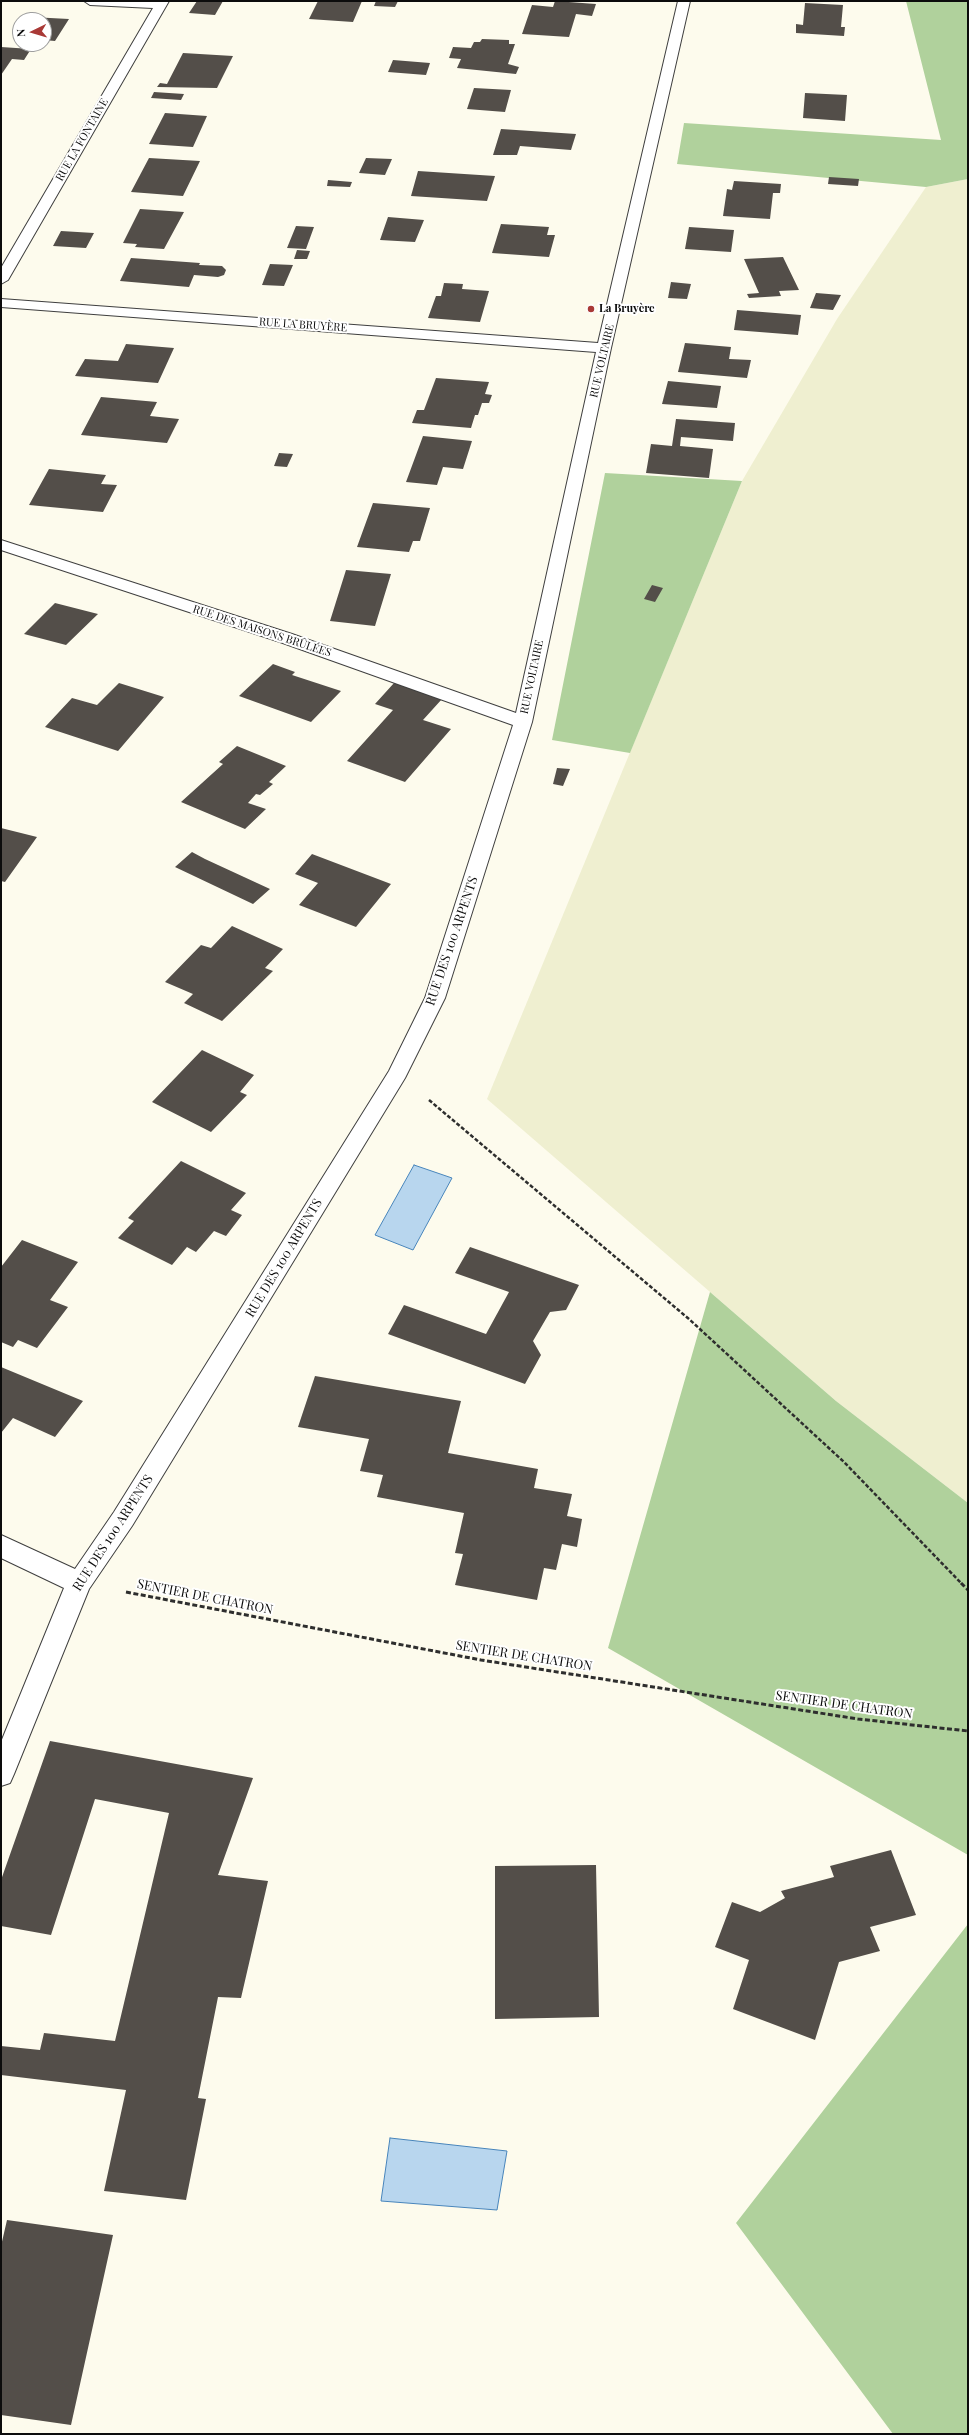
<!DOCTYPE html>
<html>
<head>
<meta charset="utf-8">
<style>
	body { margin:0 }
	#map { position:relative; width:969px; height:2435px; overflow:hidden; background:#fdfbed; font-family:"Playfair Display",serif }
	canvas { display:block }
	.frame { position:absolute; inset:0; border:2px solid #0c0c0c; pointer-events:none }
	.north { position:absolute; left:12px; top:12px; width:40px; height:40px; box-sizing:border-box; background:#fff; border:1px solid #9e9e9e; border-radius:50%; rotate:265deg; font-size:11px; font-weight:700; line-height:16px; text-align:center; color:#0c0c0c }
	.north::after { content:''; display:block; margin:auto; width:14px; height:18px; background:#a93936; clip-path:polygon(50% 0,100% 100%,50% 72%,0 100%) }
</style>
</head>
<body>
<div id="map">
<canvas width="969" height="2435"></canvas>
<div class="frame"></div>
<div class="north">N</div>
</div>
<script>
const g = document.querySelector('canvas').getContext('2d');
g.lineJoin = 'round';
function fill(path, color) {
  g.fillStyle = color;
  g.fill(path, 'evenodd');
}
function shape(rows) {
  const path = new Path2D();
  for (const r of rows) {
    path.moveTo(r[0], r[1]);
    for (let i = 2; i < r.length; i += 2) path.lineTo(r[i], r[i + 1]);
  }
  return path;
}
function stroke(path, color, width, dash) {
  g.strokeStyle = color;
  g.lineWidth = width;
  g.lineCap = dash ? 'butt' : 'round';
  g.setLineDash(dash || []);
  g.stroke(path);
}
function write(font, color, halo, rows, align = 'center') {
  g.font = font + ' "Playfair Display",serif';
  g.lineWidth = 4;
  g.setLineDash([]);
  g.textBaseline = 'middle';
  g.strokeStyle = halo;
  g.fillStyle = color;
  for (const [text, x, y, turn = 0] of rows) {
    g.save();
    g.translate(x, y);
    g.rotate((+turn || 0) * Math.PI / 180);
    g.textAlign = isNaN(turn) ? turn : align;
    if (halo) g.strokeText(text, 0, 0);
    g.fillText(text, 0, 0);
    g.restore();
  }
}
fill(shape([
	[968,179,968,1503,836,1401,487,1099,742,481,837,319,926,187]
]), '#efefd0');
fill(shape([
	[906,1,968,1,968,179,926,187,677,164,684,123,941,140],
	[605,473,742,481,630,753,552,740],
	[710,1292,836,1401,968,1503,968,1855,608,1648],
	[968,1924,968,2434,893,2434,736,2223]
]), '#b0d19c');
const water = shape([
	[414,1165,452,1178,413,1250,375,1235,414,1165],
	[390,2138,507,2151,497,2210,381,2201,390,2138]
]);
fill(water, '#b8d6ee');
stroke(water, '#4885bb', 1);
fill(shape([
	[197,1,223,1,215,15,189,13],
	[318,1,362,1,353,22,309,19],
	[376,1,398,1,395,7,374,6],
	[555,1,596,4,592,16,576,14,569,37,522,34,532,5,553,7],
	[805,3,843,5,841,27,845,27,844,36,796,33,796,24,803,25],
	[31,17,69,19,55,41,44,40,44,20,28,20],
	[482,39,509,40,509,44,515,44,508,64,519,67,516,74,457,68,461,59,449,58,453,47,471,48,474,42,480,42],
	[1,47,31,49,24,60,12,59,1,75],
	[183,53,233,56,217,88,157,87,160,83,167,84],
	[393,60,430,63,426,75,388,72],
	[474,88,511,90,505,112,467,109],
	[154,92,184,94,181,100,151,98],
	[805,93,847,95,845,121,803,118],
	[165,113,207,116,193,147,149,144],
	[501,129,576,134,571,150,520,146,517,155,493,155],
	[149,158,200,161,183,196,131,192],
	[366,158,392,159,385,175,359,173],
	[418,171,495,176,487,201,411,196],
	[829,177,859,179,858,186,828,184],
	[328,180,352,182,350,187,327,186],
	[734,181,781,184,780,193,773,193,770,219,723,216,727,189,732,190],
	[140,209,184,212,164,249,135,247,137,244,123,243],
	[388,217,424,220,415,242,380,240],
	[501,224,549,227,547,235,555,235,549,257,492,253],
	[296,226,314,227,306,249,287,248],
	[689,227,734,230,731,252,685,249],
	[61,231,94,233,86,248,53,246],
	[297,250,310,251,307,259,294,259],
	[783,257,799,290,779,291,781,296,749,298,747,294,759,293,744,259],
	[131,258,200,263,199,265,222,266,226,270,224,275,218,277,194,275,189,287,120,281],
	[270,264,293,265,284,286,262,285],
	[671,282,691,284,687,299,668,298],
	[444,283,463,284,462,289,489,291,480,322,428,318,436,296,441,296],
	[816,293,841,295,833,310,810,308],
	[737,310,801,315,798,335,734,330],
	[685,343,731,347,729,359,751,360,747,378,678,372],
	[126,344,174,348,158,383,75,376,85,359,118,361],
	[436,378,489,382,485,394,492,395,489,403,482,403,478,415,475,415,471,428,412,423,417,410,424,410],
	[668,381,721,386,717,408,662,404],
	[101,397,157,402,150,416,179,419,167,443,81,435],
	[676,419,735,423,733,441,681,437,680,446,713,449,709,478,646,473,651,444,672,446],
	[423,436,472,441,463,469,443,467,437,485,406,482],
	[279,453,293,454,287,467,274,466],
	[49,469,106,475,101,484,117,485,103,512,29,505],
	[373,503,430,508,420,541,413,541,409,552,357,547],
	[346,570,391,574,375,626,330,621],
	[652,585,663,588,655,602,644,599],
	[55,603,98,614,66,645,24,634],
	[273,664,295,672,292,675,341,691,311,722,239,696],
	[119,683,164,697,118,751,45,727,72,698,97,705],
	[394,683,442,699,423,720,451,729,405,782,347,761,393,710,375,704],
	[237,746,286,766,269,782,273,784,260,795,256,794,248,803,266,809,245,829,181,802,223,764,219,762],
	[557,768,570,769,563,786,553,784],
	[1,828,37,837,5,882,1,881],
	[192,852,205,859,270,889,253,904,175,867],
	[312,854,391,884,356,927,299,905,318,883,295,874],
	[232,926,283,949,265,968,273,971,222,1021,184,1003,193,994,165,982,201,945,211,948],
	[202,1050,254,1075,240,1092,247,1095,211,1132,152,1102],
	[181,1161,246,1193,231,1210,242,1215,226,1236,214,1231,196,1252,187,1247,172,1265,118,1238,134,1221,128,1218],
	[22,1240,78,1262,50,1300,68,1307,37,1348,18,1340,13,1347,1,1342,1,1267],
	[470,1247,579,1285,566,1310,550,1312,533,1341,541,1355,525,1384,388,1334,404,1305,486,1334,509,1292,455,1273],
	[1,1367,83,1401,55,1437,13,1418,1,1433],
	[315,1376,461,1401,448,1453,538,1469,534,1488,572,1494,567,1516,582,1519,577,1547,562,1544,556,1570,544,1568,537,1600,455,1585,463,1554,455,1553,464,1513,377,1497,383,1475,360,1471,369,1439,298,1427],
	[50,1741,253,1778,218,1875,268,1881,241,1998,218,1997,198,2098,206,2099,186,2200,104,2191,126,2090,1,2075,1,2046,40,2050,44,2033,115,2041,169,1813,95,1799,51,1935,1,1926,1,1880],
	[891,1850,916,1915,870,1927,880,1951,839,1962,815,2040,733,2009,749,1960,715,1947,732,1902,760,1912,785,1898,781,1891,834,1877,830,1866],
	[596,1865,599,2017,495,2019,495,1866],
	[7,2220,113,2235,71,2425,1,2415,1,2246]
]), '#534e49');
const minor = shape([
	[84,1,169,1,8,280,1,284,1,268,153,8,90,5,84,1],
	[678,1,690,1,611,348,532,722,445,998,405,1078,132,1526,89,1589,14,1774,10,1783,1,1786,1,1742,64,1588,1,1558,1,1535,75,1569,114,1512,389,1071,425,998,513,725,280,642,1,550,1,540,292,634,516,713,596,352,1,307,1,299,598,343,678,1]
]);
stroke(minor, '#3f3f3f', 2);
stroke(shape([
	[429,1100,689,1319,844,1462,962,1584]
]), '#2e2e2e', 2.5, [4, 2]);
stroke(shape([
	[961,1583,968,1590],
	[126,1592,481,1660,858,1719,968,1731]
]), '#2e2e2e', 3, [5, 2.5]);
fill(minor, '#fff');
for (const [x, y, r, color] of [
	[591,309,4,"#a93936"]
]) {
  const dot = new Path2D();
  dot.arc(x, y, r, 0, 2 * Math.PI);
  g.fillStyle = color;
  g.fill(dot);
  stroke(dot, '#fff', 1.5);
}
write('11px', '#0c0c0c', '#fff', [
	["RUE LA FONTAINE",82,140,-60],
	["RUE LA BRUYÈRE",303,325,4],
	["RUE VOLTAIRE",602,361,-77],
	["RUE DES MAISONS BRÛLÉES",262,631,18],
	["RUE VOLTAIRE",532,677,-78]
]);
write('bold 11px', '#0c0c0c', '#fff', [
	["La Bruyère",599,309]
], 'left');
write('13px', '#0c0c0c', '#fff', [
	["RUE DES 100 ARPENTS",452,941,-71],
	["RUE DES 100 ARPENTS",284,1258,-59],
	["RUE DES 100 ARPENTS",113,1533,-57],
	["SENTIER DE CHATRON",205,1597,11],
	["SENTIER DE CHATRON",524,1656,9],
	["SENTIER DE CHATRON",844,1705,8]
]);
</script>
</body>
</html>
